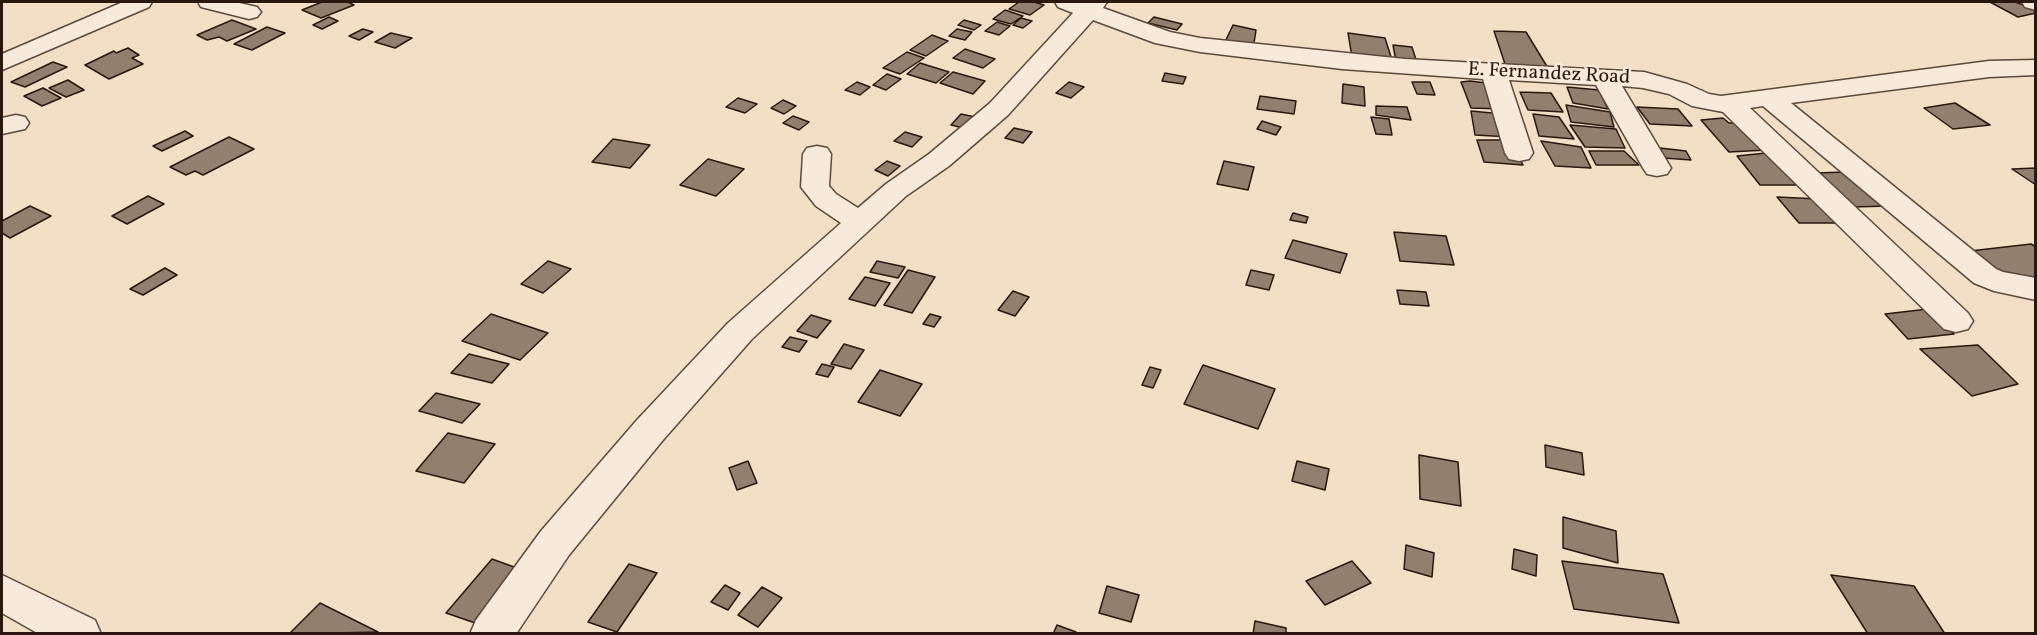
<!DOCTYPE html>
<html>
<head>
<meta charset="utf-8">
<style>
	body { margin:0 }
	#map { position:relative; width:2037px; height:635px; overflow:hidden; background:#f2dfc6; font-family:Vollkorn,serif }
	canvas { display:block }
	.frame { position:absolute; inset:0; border:3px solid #2a180f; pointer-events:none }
</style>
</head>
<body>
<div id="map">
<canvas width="2037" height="635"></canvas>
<div class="frame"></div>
</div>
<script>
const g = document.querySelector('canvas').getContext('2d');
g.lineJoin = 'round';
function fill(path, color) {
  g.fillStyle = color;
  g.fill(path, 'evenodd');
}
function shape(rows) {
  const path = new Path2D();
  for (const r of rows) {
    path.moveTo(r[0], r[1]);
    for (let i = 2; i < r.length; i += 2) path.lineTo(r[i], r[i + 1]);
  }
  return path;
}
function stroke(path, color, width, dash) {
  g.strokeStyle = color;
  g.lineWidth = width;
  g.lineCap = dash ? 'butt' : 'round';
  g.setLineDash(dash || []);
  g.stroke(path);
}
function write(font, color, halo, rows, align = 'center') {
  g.font = font + ' Vollkorn,serif';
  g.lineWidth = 5;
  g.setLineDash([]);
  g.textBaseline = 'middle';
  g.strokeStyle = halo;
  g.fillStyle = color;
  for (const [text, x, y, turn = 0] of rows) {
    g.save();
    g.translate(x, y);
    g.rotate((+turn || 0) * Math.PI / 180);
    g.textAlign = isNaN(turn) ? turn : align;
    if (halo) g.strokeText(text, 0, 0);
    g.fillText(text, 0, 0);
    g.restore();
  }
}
const building = shape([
	[322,2,348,2,354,5,321,18,302,10,322,2],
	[1019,2,1034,2,1044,5,1030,15,1009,9,1019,2],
	[1990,2,2015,2,2032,8,2036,13,2018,17,1990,2],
	[1005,10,1023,16,1011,24,993,19,1005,10],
	[329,17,338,21,322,29,313,25,329,17],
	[1154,17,1182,24,1177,30,1148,23,1154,17],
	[1021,18,1032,21,1023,28,1013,25,1021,18],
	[232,20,256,29,227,41,219,37,207,40,197,35,232,20],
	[964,20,981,25,974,30,958,25,964,20],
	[997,22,1010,26,999,35,985,31,997,22],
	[1233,25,1256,30,1253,50,1224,44,1233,25],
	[267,27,285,33,252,50,234,44,267,27],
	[363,29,373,32,359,40,349,36,363,29],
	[957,29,972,32,965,40,949,36,957,29],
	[1494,31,1526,32,1551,73,1507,70,1494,31],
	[391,33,412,38,395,48,375,42,391,33],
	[1348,33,1385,38,1392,60,1352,57,1348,33],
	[932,35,948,41,926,56,910,50,932,35],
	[1393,45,1412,47,1417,63,1396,61,1393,45],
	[128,48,139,55,132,58,143,64,109,79,85,65,114,51,116,53,128,48],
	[965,49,995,59,983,68,953,58,965,49],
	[907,52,924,58,900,74,883,68,907,52],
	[53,62,67,67,25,87,11,82,53,62],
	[920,63,949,72,936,83,907,74,920,63],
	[953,72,985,81,973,94,940,83,953,72],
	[1165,73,1186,77,1183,84,1162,81,1165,73],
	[887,74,901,79,886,90,873,85,887,74],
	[68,80,84,90,66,97,49,88,68,80],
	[1470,81,1486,83,1501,109,1471,108,1461,82,1470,81],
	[857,82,870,87,860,95,845,90,857,82],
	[1069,82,1084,87,1071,98,1056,93,1069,82],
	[1412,82,1430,82,1435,95,1417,94,1412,82],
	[1343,84,1364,87,1365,106,1342,103,1343,84],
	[1567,87,1599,90,1608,109,1573,103,1567,87],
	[43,88,61,98,42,106,24,96,43,88],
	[1520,92,1551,93,1563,112,1528,110,1520,92],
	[1260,96,1296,101,1294,114,1257,109,1260,96],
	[738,98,757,104,745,113,726,107,738,98],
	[783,100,796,106,784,114,771,108,783,100],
	[1955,103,1990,125,1953,129,1924,108,1955,103],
	[1566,105,1610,112,1614,127,1571,122,1566,105],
	[1376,106,1407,107,1411,120,1376,115,1376,106],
	[1637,107,1678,109,1692,126,1650,124,1637,107],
	[1471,111,1503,114,1510,137,1475,135,1471,111],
	[961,114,980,118,971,130,951,125,961,114],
	[1533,114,1559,117,1574,139,1539,136,1533,114],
	[793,116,809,122,799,130,783,123,793,116],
	[1371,117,1389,119,1392,135,1376,134,1371,117],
	[1723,118,1729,123,1745,123,1767,150,1729,152,1701,120,1723,118],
	[1262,121,1281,127,1276,135,1257,129,1262,121],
	[1570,125,1616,129,1625,148,1585,147,1570,125],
	[1014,128,1032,132,1023,143,1005,138,1014,128],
	[185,131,193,136,162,151,153,146,185,131],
	[905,132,922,137,912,147,894,141,905,132],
	[229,137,254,149,203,175,195,171,186,175,170,167,229,137],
	[613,139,650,145,630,168,592,162,613,139],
	[1477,140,1511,140,1523,165,1484,162,1477,140],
	[1541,141,1581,147,1591,168,1555,166,1541,141],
	[1660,148,1686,151,1691,160,1664,158,1660,148],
	[1589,151,1624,151,1639,165,1596,165,1589,151],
	[1776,152,1807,185,1760,185,1737,156,1776,152],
	[708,159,744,169,716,196,680,185,708,159],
	[887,161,900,166,888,176,875,170,887,161],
	[1224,161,1254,167,1248,190,1217,184,1224,161],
	[2036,168,2036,185,2012,169,2036,168],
	[1847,172,1889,206,1851,207,1815,173,1847,172],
	[148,196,164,204,127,224,112,216,148,196],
	[1777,197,1819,199,1839,223,1799,223,1777,197],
	[30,206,51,216,10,238,2,233,2,221,30,206],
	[1293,213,1308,217,1306,223,1290,220,1293,213],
	[1394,232,1446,236,1454,265,1400,261,1394,232],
	[1293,240,1347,254,1340,273,1285,258,1293,240],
	[2031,244,2036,247,2036,281,2008,280,1970,251,2031,244],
	[548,261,571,269,543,293,521,284,548,261],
	[877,261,905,267,898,278,870,272,877,261],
	[165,268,177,275,143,295,130,289,165,268],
	[908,270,935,277,912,313,884,305,908,270],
	[1251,270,1274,275,1269,290,1246,285,1251,270],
	[865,277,890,283,875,306,849,299,865,277],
	[1397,290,1426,292,1429,306,1400,304,1397,290],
	[1013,291,1029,297,1015,316,998,310,1013,291],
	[1928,309,1954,334,1908,339,1885,314,1928,309],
	[491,314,548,333,520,360,462,341,491,314],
	[930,314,941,317,934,327,923,324,930,314],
	[811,315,831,321,817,338,797,331,811,315],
	[790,337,807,341,799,352,782,347,790,337],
	[844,344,864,350,851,369,831,364,844,344],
	[1978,345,2018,384,1972,396,1920,349,1978,345],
	[469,354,509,364,492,383,451,373,469,354],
	[822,364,834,367,828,377,816,374,822,364],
	[1203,365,1275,389,1258,429,1184,404,1203,365],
	[1150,367,1161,370,1153,388,1142,385,1150,367],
	[880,370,922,384,900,416,858,402,880,370],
	[436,393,480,404,462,423,419,411,436,393],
	[448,433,495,444,464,483,416,471,448,433],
	[1545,445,1582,453,1584,475,1546,467,1545,445],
	[1419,455,1458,462,1461,506,1420,499,1419,455],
	[748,461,757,483,737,490,729,468,748,461],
	[1297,461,1329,469,1325,490,1292,481,1297,461],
	[1563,517,1616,531,1618,563,1563,548,1563,517],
	[1406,545,1434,553,1432,577,1404,569,1406,545],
	[1514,549,1537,555,1536,576,1512,569,1514,549],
	[492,559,525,571,481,625,446,613,492,559],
	[1352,561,1371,583,1325,605,1306,581,1352,561],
	[1562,561,1663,574,1679,623,1574,609,1562,561],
	[629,564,657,573,617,632,588,622,629,564],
	[1831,575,1914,586,1945,634,1868,634,1831,575],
	[725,585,740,593,728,610,711,602,725,585],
	[1107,586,1139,595,1131,622,1099,613,1107,586],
	[762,587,782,598,758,627,738,615,762,587],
	[320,603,378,632,289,634,320,603],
	[1255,621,1286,628,1286,634,1253,634,1255,621],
	[1057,625,1076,632,1075,634,1053,634,1057,625]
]);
fill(building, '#927f6e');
stroke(building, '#2a180f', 1.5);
const minor = shape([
	[123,2,152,2,149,7,2,70,2,54,123,2],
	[198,2,235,2,257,7,261,12,257,17,249,19,201,7,198,2],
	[1055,2,1107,2,1103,8,1170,32,1200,38,1405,59,1644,72,1687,84,1709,94,1721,96,1989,61,2036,60,2036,75,1989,77,1791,103,1996,269,2003,272,2036,278,2036,300,1994,291,1974,283,1763,106,1750,108,1968,313,1973,321,1968,329,1956,332,1944,329,1723,112,1692,106,1669,94,1643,88,1622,86,1671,168,1667,174,1657,176,1647,174,1643,168,1596,85,1509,80,1533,153,1529,159,1519,161,1509,159,1505,153,1483,79,1342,69,1200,52,1155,43,1093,20,1008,115,949,166,906,196,752,339,663,440,569,555,516,634,470,634,476,620,541,531,637,420,728,323,841,223,816,206,801,187,803,154,807,148,817,146,827,148,831,154,829,186,836,194,858,208,886,184,929,154,990,103,1073,13,1058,7,1055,2],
	[2022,2,2036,2,2036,10,2025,7,2022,2],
	[16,115,25,117,29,123,25,129,2,134,2,118,16,115],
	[2,575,95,620,101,634,39,634,2,613,2,575]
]);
stroke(minor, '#5c4a3d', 3);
fill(minor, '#f7eada');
write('20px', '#2a180f', '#f7eada', [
	["E. Fernandez Road",1549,75,3]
]);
</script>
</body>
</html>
